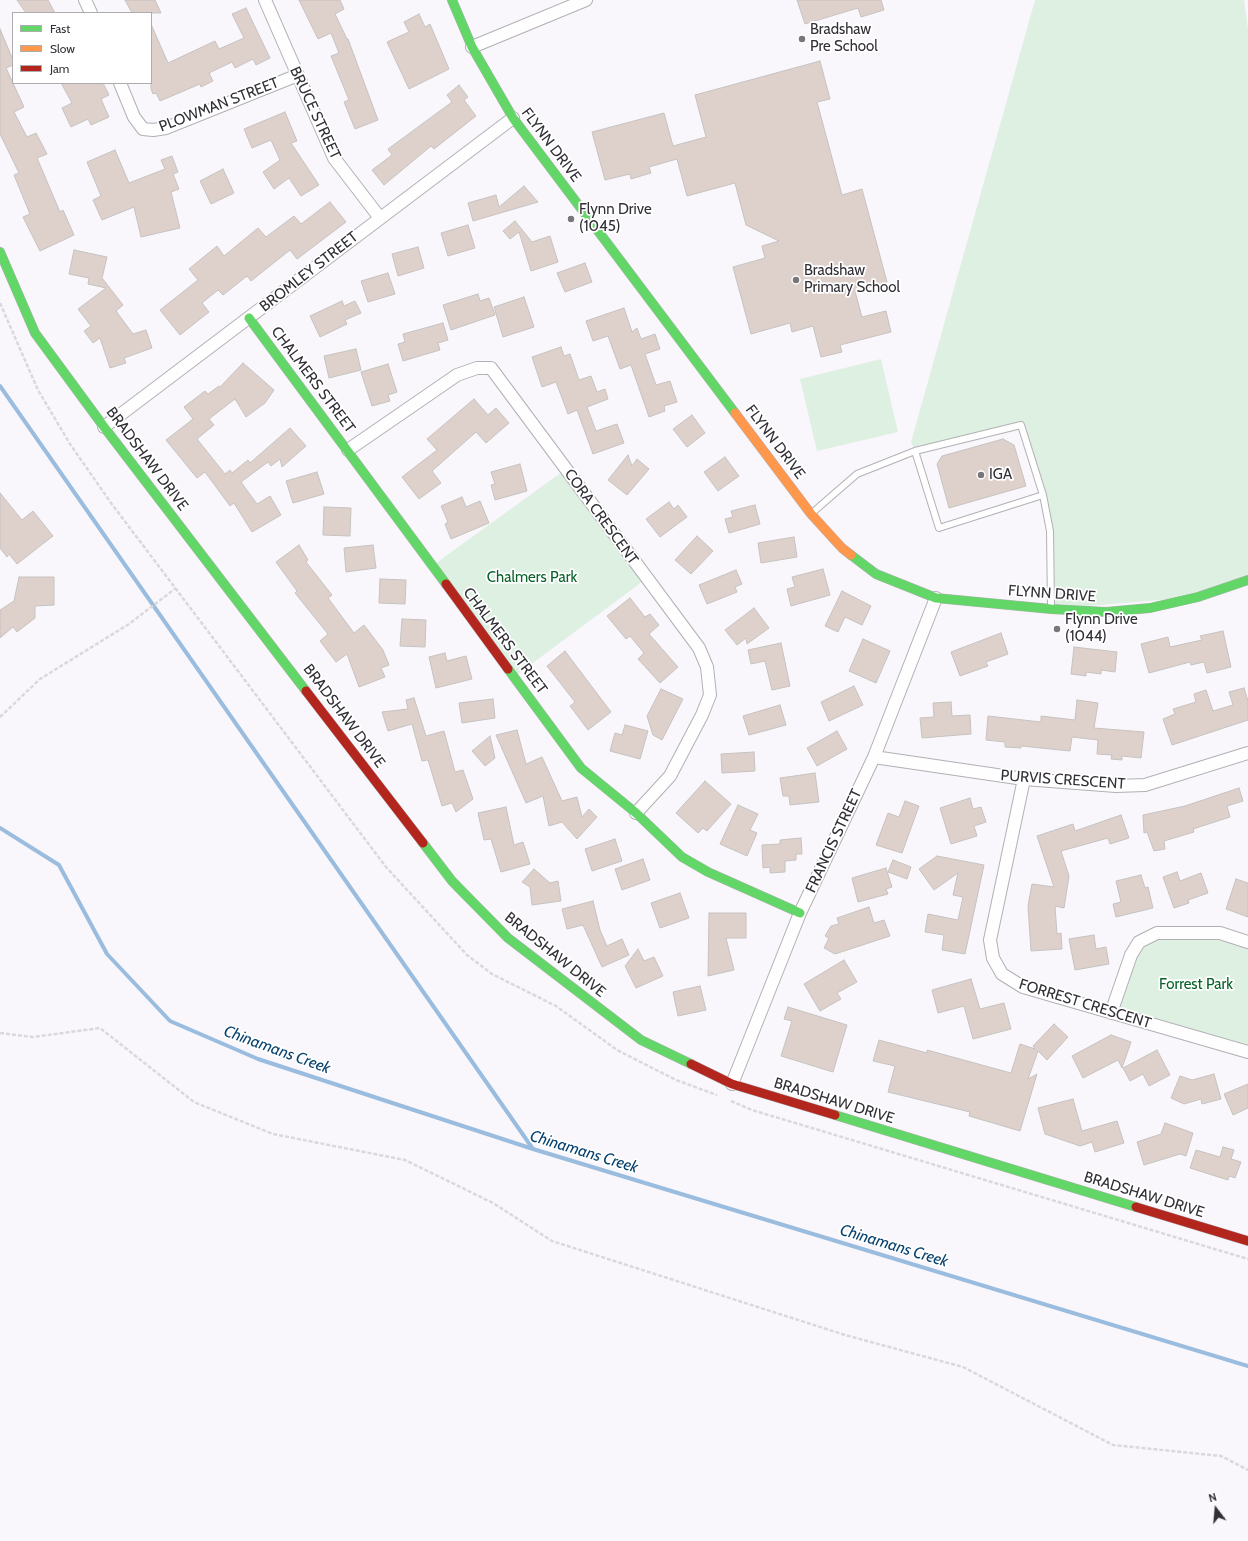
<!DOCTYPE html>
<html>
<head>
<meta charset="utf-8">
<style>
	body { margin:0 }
	#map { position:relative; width:1248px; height:1541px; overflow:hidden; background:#f9f7fb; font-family:Cabin,sans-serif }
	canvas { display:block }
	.legend { position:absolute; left:12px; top:12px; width:140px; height:72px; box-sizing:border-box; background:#fff; border:1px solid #adacaf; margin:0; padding:5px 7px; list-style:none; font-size:12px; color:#322f36 }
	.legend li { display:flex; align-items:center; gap:8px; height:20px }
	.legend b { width:20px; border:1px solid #adacaf }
	.north { position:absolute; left:1196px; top:1489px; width:40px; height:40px; -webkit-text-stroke:3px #fff; paint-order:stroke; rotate:344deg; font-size:11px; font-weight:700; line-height:16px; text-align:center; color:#322f36 }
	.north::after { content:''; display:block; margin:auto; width:14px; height:18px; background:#322f36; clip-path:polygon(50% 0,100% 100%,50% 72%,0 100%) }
</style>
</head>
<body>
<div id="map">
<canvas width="1248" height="1541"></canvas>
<ul class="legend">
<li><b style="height:5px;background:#63d668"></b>Fast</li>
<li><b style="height:5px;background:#ff974d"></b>Slow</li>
<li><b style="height:5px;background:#b3261e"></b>Jam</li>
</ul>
<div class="north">N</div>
</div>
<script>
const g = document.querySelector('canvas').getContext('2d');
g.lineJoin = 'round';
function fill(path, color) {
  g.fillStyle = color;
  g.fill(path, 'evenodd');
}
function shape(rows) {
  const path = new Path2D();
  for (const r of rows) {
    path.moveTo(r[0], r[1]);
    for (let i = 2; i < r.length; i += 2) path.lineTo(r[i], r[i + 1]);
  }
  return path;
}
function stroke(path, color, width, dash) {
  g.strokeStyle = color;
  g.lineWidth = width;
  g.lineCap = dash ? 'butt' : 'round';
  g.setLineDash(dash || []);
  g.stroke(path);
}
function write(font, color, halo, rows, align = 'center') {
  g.font = font + ' Cabin,sans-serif';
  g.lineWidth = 3.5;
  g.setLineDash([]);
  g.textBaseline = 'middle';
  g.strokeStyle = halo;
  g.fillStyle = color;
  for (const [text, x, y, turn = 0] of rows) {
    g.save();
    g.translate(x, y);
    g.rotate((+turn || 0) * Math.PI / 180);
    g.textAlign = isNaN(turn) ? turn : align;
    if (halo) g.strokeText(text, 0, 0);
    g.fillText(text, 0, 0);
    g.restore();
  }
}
fill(shape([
	[1035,0,1244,0,1248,29,1248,580,1198,597,1051,609,1050,531,1022,425,915,451,911,442],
	[881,359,898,432,817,451,800,379],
	[566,469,646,579,514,677,432,566],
	[1157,933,1220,933,1248,942,1248,1052,1111,1013,1131,955]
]), '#def0e2');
stroke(shape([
	[0,386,533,1149],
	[0,828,59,865,107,954,170,1021,258,1059,533,1149,1248,1366]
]), '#9abcde', 4);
const building = shape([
	[17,0,48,0,55,13,26,13,17,0],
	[125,0,155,0,161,13,132,13,125,0],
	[299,0,340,0,344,9,335,14,347,39,348,39,378,120,355,129,344,102,349,100,331,56,339,53,331,33,318,39,299,0],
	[797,0,881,0,884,10,861,17,858,8,805,24,797,0],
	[246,8,270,58,256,65,253,59,235,68,232,62,209,73,213,81,201,87,200,84,160,101,156,93,153,94,151,89,151,24,168,63,215,41,219,49,244,38,232,14,246,8],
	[419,14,425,27,430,24,449,69,409,89,387,42,409,32,404,22,419,14],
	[0,29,13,60,13,65,6,68,24,107,14,112,27,137,36,133,47,154,37,158,60,212,63,210,74,235,40,251,23,217,30,214,14,175,19,173,0,134,0,29],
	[820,61,830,99,817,102,842,195,862,189,887,282,855,291,862,317,886,311,891,332,840,345,842,352,821,357,813,326,792,332,790,323,751,334,733,267,765,258,762,246,779,241,746,225,735,183,687,196,677,159,649,167,651,173,631,179,630,174,605,180,592,132,664,113,673,146,706,137,695,95,820,61],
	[61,83,103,83,109,95,101,99,109,117,91,125,88,119,71,127,62,108,72,103,61,83],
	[459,85,468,97,464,100,476,116,434,149,431,146,384,185,372,170,392,155,388,149,452,102,447,95,459,85],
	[285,112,297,141,291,143,319,185,301,196,289,178,274,189,263,172,280,160,271,140,252,148,244,129,285,112],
	[115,150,129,183,165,169,161,160,172,156,178,172,173,174,179,189,171,192,180,228,141,237,134,207,102,220,93,200,101,196,87,162,115,150],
	[223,169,234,193,211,204,200,181,223,169],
	[524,186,538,202,473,221,468,203,496,195,499,207,524,186],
	[330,202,346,222,297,259,290,250,251,281,247,276,223,295,218,290,202,303,209,312,180,335,160,310,198,280,189,269,217,246,224,256,258,228,266,237,294,216,301,224,330,202],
	[515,221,532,242,550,236,558,262,531,271,519,232,510,239,503,231,515,221],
	[468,225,475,248,448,256,441,233,468,225],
	[418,247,424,268,398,276,392,254,418,247],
	[74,250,107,257,102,278,123,305,116,311,133,334,146,330,152,348,124,358,126,363,110,368,100,338,93,343,84,331,91,326,78,309,106,288,88,284,89,278,69,274,74,250],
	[585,263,592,282,565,292,557,273,585,263],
	[388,273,395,294,368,302,361,281,388,273],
	[478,294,480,301,489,298,495,315,451,330,443,305,478,294],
	[524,297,534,327,503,337,494,307,524,297],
	[342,301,344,306,355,301,361,313,345,320,347,324,320,337,310,316,342,301],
	[624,308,632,332,637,328,641,339,655,334,660,349,645,354,656,385,670,381,677,402,664,406,665,411,649,417,631,365,620,369,608,336,593,341,586,321,624,308],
	[443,323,448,340,438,343,440,350,403,361,398,344,405,342,403,334,443,323],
	[561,347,564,356,570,354,579,380,591,376,597,392,605,389,608,399,587,407,596,431,617,424,624,443,593,454,577,410,568,414,556,382,542,387,532,357,561,347],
	[356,349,361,370,329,378,324,356,356,349],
	[243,363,274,390,265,403,246,417,235,399,209,419,214,425,197,439,225,474,230,470,232,473,248,460,250,463,290,428,306,446,282,467,280,459,271,466,268,462,241,482,257,504,270,496,281,515,252,532,234,503,230,506,205,472,197,478,166,440,193,419,184,407,205,391,208,394,219,386,220,387,243,363],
	[388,364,397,392,388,395,390,401,372,406,361,372,388,364],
	[474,399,488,415,496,408,509,423,486,443,476,432,432,471,441,483,419,499,402,477,437,450,427,439,474,399],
	[692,415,705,433,687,447,673,429,692,415],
	[1003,439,1014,445,1026,486,949,508,937,464,942,456,1003,439],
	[628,455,632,466,637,459,649,469,627,495,608,480,628,455],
	[725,457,739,476,718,491,704,472,725,457],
	[520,464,527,491,495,500,491,485,495,484,491,472,520,464],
	[317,472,324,494,293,503,286,481,317,472],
	[0,493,22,520,33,511,53,536,17,564,9,554,7,557,0,548,0,493],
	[462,497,466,507,480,501,489,523,451,539,445,524,448,522,441,506,462,497],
	[669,502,674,509,678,505,687,517,660,537,646,519,669,502],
	[755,505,760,524,729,533,725,519,733,517,731,511,755,505],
	[324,507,351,508,350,536,323,535,324,507],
	[697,536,713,551,691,574,675,560,697,536],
	[794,537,797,557,761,563,758,543,794,537],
	[299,545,308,560,306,562,332,595,328,598,354,633,364,625,383,650,389,665,381,668,385,677,359,687,347,654,336,662,320,641,328,634,295,593,297,591,276,562,299,545],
	[373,545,376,568,346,572,344,548,373,545],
	[823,569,830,595,791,606,787,589,795,587,792,577,823,569],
	[736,570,742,584,735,587,737,592,707,604,699,585,736,570],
	[19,577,54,577,54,605,35,606,35,618,17,632,13,627,0,638,0,610,14,601,19,577],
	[380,579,406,580,405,604,379,603,380,579],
	[842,591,871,606,862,625,845,617,838,632,825,626,842,591],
	[630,598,645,617,650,614,659,625,649,634,678,667,660,683,638,659,644,653,630,636,626,639,607,616,630,598],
	[754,608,769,628,747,644,746,638,737,645,725,630,754,608],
	[402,619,426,620,425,647,400,646,402,619],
	[1223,631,1231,667,1207,673,1204,662,1191,665,1190,662,1149,673,1141,644,1168,637,1170,647,1202,640,1200,636,1223,631],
	[1001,633,1008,654,986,662,988,666,960,676,951,652,1001,633],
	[863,639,890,651,876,683,849,671,863,639],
	[781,643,790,686,772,690,765,661,751,664,748,650,781,643],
	[1074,647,1117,652,1115,672,1101,670,1101,674,1086,672,1086,676,1071,674,1074,647],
	[565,651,611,712,588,730,570,706,575,702,547,666,565,651],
	[445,653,447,661,466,656,472,679,436,688,429,657,445,653],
	[854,686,863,705,829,721,821,702,854,686],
	[1244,688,1248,701,1248,720,1172,745,1163,719,1175,714,1173,709,1196,702,1194,694,1206,690,1213,711,1233,705,1229,692,1244,688],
	[661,689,683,699,662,740,653,735,647,716,661,689],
	[414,698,426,736,444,731,455,772,463,770,473,799,456,812,452,803,442,806,428,760,422,761,412,724,388,731,382,712,408,709,406,700,414,698],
	[493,699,495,718,462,723,459,703,493,699],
	[1077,700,1098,703,1094,728,1144,732,1141,758,1122,756,1122,760,1111,759,1112,755,1097,754,1098,740,1072,737,1070,751,1021,746,1021,748,1005,747,1005,742,986,740,988,716,1041,722,1041,716,1075,720,1077,700],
	[951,702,952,716,970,715,971,734,922,738,920,718,934,717,933,703,951,702],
	[780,705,786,725,749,735,743,716,780,705],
	[625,725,648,731,640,759,610,751,615,733,622,735,625,725],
	[517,730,526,764,542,757,562,801,577,797,582,817,589,809,597,817,577,839,562,822,549,826,543,796,526,803,496,735,517,730],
	[837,731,847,749,817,766,807,748,837,731],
	[490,736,495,758,485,766,472,751,490,736],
	[754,752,755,771,722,773,721,754,754,752],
	[815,773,819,802,790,805,789,796,783,796,780,778,815,773],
	[705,781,731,804,707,831,703,828,698,833,676,813,705,781],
	[1239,788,1243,801,1227,806,1230,817,1193,829,1194,832,1164,841,1165,849,1154,851,1147,832,1144,833,1143,815,1185,806,1239,788],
	[970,798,973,809,981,807,986,822,974,826,977,836,951,844,940,808,970,798],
	[905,801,919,806,902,853,876,845,888,813,899,817,905,801],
	[738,805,758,814,750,830,757,833,747,856,720,844,738,805],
	[506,807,514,845,523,842,530,864,501,872,491,839,484,840,478,813,506,807],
	[1121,815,1129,838,1110,844,1108,838,1061,851,1069,876,1064,908,1055,906,1057,934,1061,933,1062,949,1031,951,1028,906,1032,884,1054,887,1037,836,1073,824,1075,831,1121,815],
	[801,838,802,854,796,854,796,860,785,861,785,872,770,873,770,867,763,868,762,845,780,844,780,840,801,838],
	[615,839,622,861,592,871,585,849,615,839],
	[937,856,984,865,965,954,942,950,944,935,925,932,928,914,958,920,963,897,953,895,958,873,934,890,919,869,937,856],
	[643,859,650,880,622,890,615,869,643,859],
	[893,860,911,867,907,879,888,872,893,860],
	[886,868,892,887,886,889,888,894,858,902,852,878,886,868],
	[534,869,550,883,558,881,561,901,532,905,530,887,522,882,534,869],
	[1177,872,1180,881,1201,873,1208,893,1188,900,1189,903,1174,908,1163,877,1177,872],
	[1141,875,1145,888,1148,887,1153,908,1116,917,1113,904,1121,902,1116,881,1141,875],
	[1236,879,1248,883,1248,917,1226,909,1236,879],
	[680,893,689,918,660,928,651,903,680,893],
	[593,901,600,930,607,946,622,939,629,955,602,967,583,925,567,929,562,909,593,901],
	[869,907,874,923,884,920,890,936,835,954,824,948,829,938,825,936,831,926,839,924,837,918,869,907],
	[709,913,746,913,746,938,726,938,734,970,708,976,709,913],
	[1094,935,1096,949,1106,947,1109,964,1075,970,1069,939,1094,935],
	[638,949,644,961,654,957,663,976,636,988,625,966,638,949],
	[844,960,857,982,837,993,841,999,820,1011,804,984,844,960],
	[971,979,980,1009,1004,1003,1011,1029,973,1039,964,1006,938,1013,932,990,971,979],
	[700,986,706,1010,678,1016,673,992,700,986],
	[788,1007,847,1025,833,1072,781,1056,792,1021,784,1019,788,1007],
	[1054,1024,1068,1037,1047,1060,1038,1051,1028,1079,1037,1074,1020,1131,969,1116,970,1112,888,1092,895,1066,873,1061,879,1040,927,1053,927,1050,1011,1073,1020,1044,1035,1049,1033,1046,1054,1024],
	[1111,1035,1131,1042,1122,1068,1118,1060,1083,1078,1072,1056,1111,1035],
	[1157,1050,1170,1075,1149,1086,1143,1074,1130,1081,1123,1068,1157,1050],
	[1214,1074,1221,1099,1202,1104,1201,1099,1184,1104,1171,1098,1180,1076,1192,1080,1214,1074],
	[1248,1084,1248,1108,1233,1115,1224,1094,1248,1084],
	[1073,1099,1082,1131,1117,1121,1124,1143,1095,1152,1092,1142,1080,1146,1045,1134,1038,1108,1073,1099],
	[1165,1123,1193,1133,1186,1156,1180,1154,1144,1165,1137,1142,1161,1134,1165,1123],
	[1223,1147,1234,1150,1231,1159,1241,1162,1235,1178,1229,1176,1228,1180,1190,1168,1196,1150,1220,1157,1223,1147]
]);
fill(building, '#ded1cb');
stroke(building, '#c6c2c1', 1);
const lane = shape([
	[915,451,939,528,1043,495],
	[812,513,857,474,915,451,1021,425,1043,495,1050,531,1051,607]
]);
const street = shape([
	[85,0,91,13],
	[265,0,334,158,380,218],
	[472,47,586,0],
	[120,83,134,117,143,129,153,130,166,128,298,75],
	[104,427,513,118],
	[348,450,457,375,477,368,491,368,699,648,707,667,710,695,702,715,670,776,636,813],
	[874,757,1024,779,1116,786,1145,785,1248,753],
	[1024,779,990,940,993,958,1002,974,1023,987,1248,1052],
	[1111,1013,1131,955,1139,942,1157,933,1220,933,1248,942],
	[732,1084,800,913,874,757,936,598]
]);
const fast = shape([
	[452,0,472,47,513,118,735,413],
	[0,252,35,333,104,427,306,691],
	[249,318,446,584],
	[851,555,876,574,936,598,1051,609,1106,612,1150,608,1198,597,1248,580],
	[508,669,581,768,636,813,682,857,708,872,800,913],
	[423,843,452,881,508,938,641,1040,691,1064],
	[835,1115,1136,1207]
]);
const slow = shape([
	[735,413,811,514,842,548,851,555]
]);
const jam = shape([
	[446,584,508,669],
	[306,691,423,843],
	[691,1064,732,1084,835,1115],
	[1136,1207,1248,1241]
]);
stroke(lane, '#b2b0b5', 8);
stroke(street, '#b2b0b5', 14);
stroke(fast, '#b2b0b5', 10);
stroke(slow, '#b2b0b5', 10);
stroke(jam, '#b2b0b5', 10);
stroke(shape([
	[0,303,38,390,70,444,111,503,386,867,467,955,492,974,556,1006,617,1050,676,1080,717,1095],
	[0,717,40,679,129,624,176,588],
	[0,1033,33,1037,100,1028,194,1102,273,1134,405,1160,493,1203,552,1241,845,1335,963,1367,1113,1445,1221,1456,1248,1470],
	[731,1101,752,1110,1248,1259]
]), '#d9d8da', 2.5, [4, 2]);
stroke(lane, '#fefefe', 6);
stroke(street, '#fefefe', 12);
stroke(fast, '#63d668', 9);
stroke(slow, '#ff974d', 9);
stroke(jam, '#b3261e', 9);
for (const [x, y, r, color] of [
	[802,39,4,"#78757b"],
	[571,219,4,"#78757b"],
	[796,280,4,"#78757b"],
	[981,475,4,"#78757b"],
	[1057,629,4,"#78757b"]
]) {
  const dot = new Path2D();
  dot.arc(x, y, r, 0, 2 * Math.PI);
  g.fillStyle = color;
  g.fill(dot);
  stroke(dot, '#fff', 1.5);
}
write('15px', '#322f36', '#fff', [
	["Bradshaw",810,30],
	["Pre School",810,47],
	["Flynn Drive",579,210],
	["(1045)",579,227],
	["Bradshaw",804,271],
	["Primary School",804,288],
	["IGA",989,475],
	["Flynn Drive",1065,620],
	["(1044)",1065,637]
], 'left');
write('15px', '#322f36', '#fff', [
	["PLOWMAN STREET",219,105,-21],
	["BRUCE STREET",315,113,65],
	["FLYNN DRIVE",551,145,53],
	["BROMLEY STREET",309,272,-38],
	["CHALMERS STREET",313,380,53],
	["FLYNN DRIVE",775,442,53],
	["BRADSHAW DRIVE",147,459,53],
	["CORA CRESCENT",601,517,54],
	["FLYNN DRIVE",1052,594,4],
	["CHALMERS STREET",505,641,53],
	["BRADSHAW DRIVE",344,716,53],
	["PURVIS CRESCENT",1063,780,4],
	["FRANCIS STREET",834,841,-65],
	["BRADSHAW DRIVE",555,955,39],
	["FORREST CRESCENT",1085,1004,17],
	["BRADSHAW DRIVE",834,1101,17],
	["BRADSHAW DRIVE",1144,1195,17]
]);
write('15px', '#08622a', '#fff', [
	["Chalmers Park",532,578],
	["Forrest Park",1196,985]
]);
write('italic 16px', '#08436f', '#fff', [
	["Chinamans Creek",277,1050,20],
	["Chinamans Creek",584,1152,17],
	["Chinamans Creek",894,1246,17]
]);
</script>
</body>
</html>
